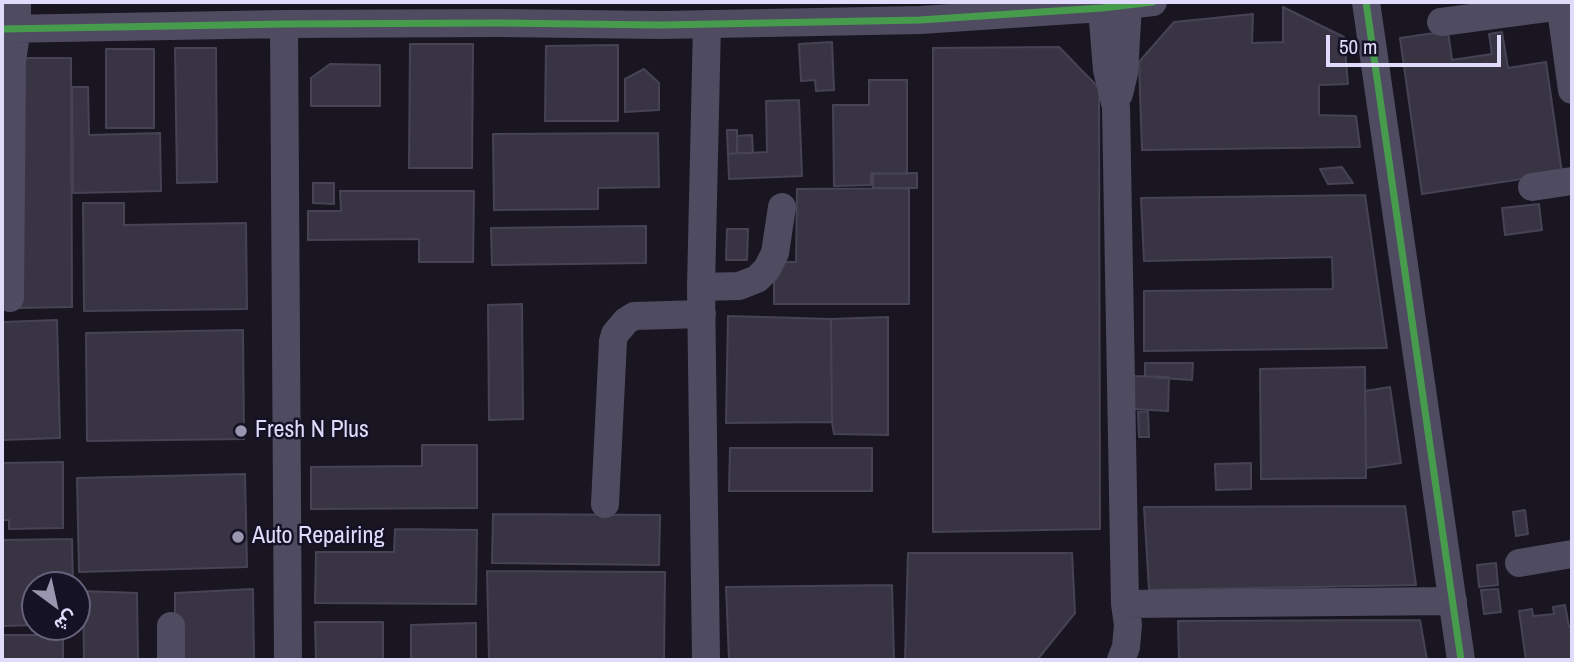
<!DOCTYPE html>
<html>
<head>
<meta charset="utf-8">
<style>
	body { margin:0 }
	#map { position:relative; width:1574px; height:662px; overflow:hidden; background:#191622; font-family:"Archivo Narrow",Vazirmatn,sans-serif }
	canvas { display:block }
	.frame { position:absolute; inset:0; border:4px solid #e0dbfb; pointer-events:none }
	.north { position:absolute; left:21px; top:571px; width:70px; height:70px; box-sizing:border-box; background:#161226; border:2px solid #67627b; border-radius:50%; rotate:147deg; font-size:19px; font-weight:700; line-height:28px; text-align:center; color:#e0dbfb }
	.north::after { content:''; display:block; margin:auto; width:24px; height:32px; background:#9a96af; clip-path:polygon(50% 0,100% 100%,50% 72%,0 100%) }
	.scale { position:absolute; left:1326px; top:35px; width:175px; height:32px; box-sizing:border-box; border:4px solid #e0dbfb; border-top:0; padding-left:9px; font-size:21px; line-height:24px; white-space:nowrap; color:#e0dbfb; -webkit-text-stroke:5px #161226; paint-order:stroke }
</style>
</head>
<body>
<div id="map">
<canvas width="1574" height="662"></canvas>
<div class="frame"></div>
<div class="north">ش</div>
<div class="scale">50 m</div>
</div>
<script>
const g = document.querySelector('canvas').getContext('2d');
g.lineJoin = 'round';
function fill(path, color) {
  g.fillStyle = color;
  g.fill(path, 'evenodd');
}
function shape(rows) {
  const path = new Path2D();
  for (const r of rows) {
    path.moveTo(r[0], r[1]);
    for (let i = 2; i < r.length; i += 2) path.lineTo(r[i], r[i + 1]);
  }
  return path;
}
function stroke(path, color, width, dash) {
  g.strokeStyle = color;
  g.lineWidth = width;
  g.lineCap = dash ? 'butt' : 'round';
  g.setLineDash(dash || []);
  g.stroke(path);
}
function write(font, color, halo, rows, align = 'center') {
  g.font = font + ' "Archivo Narrow",sans-serif';
  g.lineWidth = 5;
  g.setLineDash([]);
  g.textBaseline = 'middle';
  g.strokeStyle = halo;
  g.fillStyle = color;
  for (const [text, x, y, turn = 0] of rows) {
    g.save();
    g.translate(x, y);
    g.rotate((+turn || 0) * Math.PI / 180);
    g.textAlign = isNaN(turn) ? turn : align;
    if (halo) g.strokeText(text, 0, 0);
    g.fillText(text, 0, 0);
    g.restore();
  }
}
const building = shape([
	[1283,7,1344,37,1348,84,1319,85,1319,115,1356,116,1360,147,1142,150,1139,62,1174,22,1253,14,1252,43,1283,42,1283,7],
	[1448,31,1452,60,1492,54,1489,34,1502,32,1508,68,1546,62,1562,173,1422,194,1400,38,1448,31],
	[832,42,834,90,816,91,815,80,801,81,799,44,832,42],
	[410,44,473,44,472,168,409,168,410,44],
	[618,45,618,121,545,121,546,46,618,45],
	[1059,47,1099,88,1100,529,933,532,933,48,1059,47],
	[175,48,216,48,217,182,177,183,175,48],
	[106,49,154,49,154,128,106,128,106,49],
	[15,58,71,58,72,307,16,308,15,58],
	[330,64,380,65,380,106,311,106,311,78,330,64],
	[644,69,659,83,659,110,625,112,625,79,644,69],
	[869,80,907,80,907,174,871,173,871,185,834,186,833,105,869,105,869,80],
	[72,87,88,87,89,135,160,133,161,191,73,193,72,87],
	[799,100,802,176,729,179,728,154,767,152,766,101,799,100],
	[727,130,737,130,737,153,728,154,727,130],
	[658,133,659,187,598,188,598,209,494,210,493,134,658,133],
	[752,135,753,153,737,153,737,136,752,135],
	[1342,167,1353,183,1328,184,1320,169,1342,167],
	[917,173,917,188,873,188,873,174,917,173],
	[313,183,334,183,334,204,313,203,313,183],
	[909,188,909,304,774,304,774,262,796,262,797,189,909,188],
	[340,191,474,191,473,262,419,262,419,239,308,240,308,211,341,211,340,191],
	[1365,195,1387,348,1144,351,1144,291,1333,289,1332,257,1144,261,1141,198,1365,195],
	[83,203,124,203,124,225,246,223,247,309,84,311,83,203],
	[1539,204,1542,230,1505,235,1502,208,1539,204],
	[646,226,646,263,492,265,491,228,646,226],
	[727,229,748,229,747,260,726,260,727,229],
	[522,304,523,419,489,420,488,305,522,304],
	[728,316,831,319,832,422,726,423,728,316],
	[888,317,888,435,834,434,832,422,831,319,888,317],
	[57,320,60,438,2,440,2,322,57,320],
	[243,330,244,439,87,441,86,333,243,330],
	[1145,363,1193,363,1192,380,1145,377,1145,363],
	[1365,367,1366,478,1261,479,1260,369,1365,367],
	[1134,376,1169,377,1168,411,1132,409,1134,376],
	[1390,387,1401,463,1366,468,1365,391,1390,387],
	[1148,411,1149,437,1139,437,1138,412,1148,411],
	[422,445,477,445,477,508,311,509,311,467,422,466,422,445],
	[730,448,872,448,872,491,729,491,730,448],
	[63,462,63,528,9,529,9,520,2,520,2,463,63,462],
	[1251,463,1251,489,1216,490,1215,464,1251,463],
	[245,474,247,567,79,572,77,478,245,474],
	[1405,506,1416,585,1149,590,1144,507,1405,506],
	[1525,510,1528,534,1516,536,1513,512,1525,510],
	[493,514,660,515,659,565,492,563,493,514],
	[395,529,477,530,476,604,315,603,316,552,394,552,395,529],
	[72,539,73,585,35,585,35,625,2,626,2,540,72,539],
	[908,553,1072,553,1075,613,1037,660,905,660,908,553],
	[1496,563,1498,585,1479,587,1477,565,1496,563],
	[487,571,665,572,664,660,489,660,487,571],
	[892,585,894,660,729,660,726,587,892,585],
	[253,589,254,660,175,660,175,593,253,589],
	[1498,589,1501,612,1484,614,1481,590,1498,589],
	[83,591,137,593,138,660,84,660,83,591],
	[1565,605,1569,627,1572,627,1572,660,1526,660,1519,611,1532,609,1533,616,1554,614,1553,607,1565,605],
	[1420,620,1427,660,1179,660,1178,621,1420,620],
	[315,622,383,622,383,660,316,660,315,622],
	[476,623,476,660,411,660,411,625,476,623],
	[2,635,63,635,63,660,2,660,2,635]
]);
fill(building, '#383443');
stroke(building, '#464354', 2);
stroke(shape([
	[1366,2,1461,660],
	[1560,2,1572,90],
	[1102,8,1107,70,1116,107,1125,604,1128,625,1126,647,1121,660],
	[1441,22,1561,6],
	[284,24,288,660],
	[2,29,284,24,498,23,662,25,920,20,1102,8,1153,2],
	[1119,94,1124,73,1128,6],
	[1532,187,1572,181],
	[701,287,739,286,757,279,767,269,775,253,782,207],
	[10,298,12,61,17,28,17,2],
	[605,504,613,341,615,334,626,321,634,316,702,314],
	[1519,563,1572,554],
	[1125,604,1453,601],
	[171,660,171,626],
	[706,660,701,287,707,24]
]), '#4f4c61', 28);
stroke(shape([
	[1366,2,1461,660],
	[2,29,284,24,498,23,662,25,920,20,1102,8,1153,2]
]), '#469c4c', 7);
for (const [x, y, r, color] of [
	[241,431,7,"#9a96af"],
	[238,537,7,"#9a96af"]
]) {
  const dot = new Path2D();
  dot.arc(x, y, r, 0, 2 * Math.PI);
  g.fillStyle = color;
  g.fill(dot);
  stroke(dot, '#161226', 2.5);
}
write('24px', '#e0dbfb', '#161226', [
	["Fresh N Plus",255,431],
	["Auto Repairing",252,537]
], 'left');
</script>
</body>
</html>
